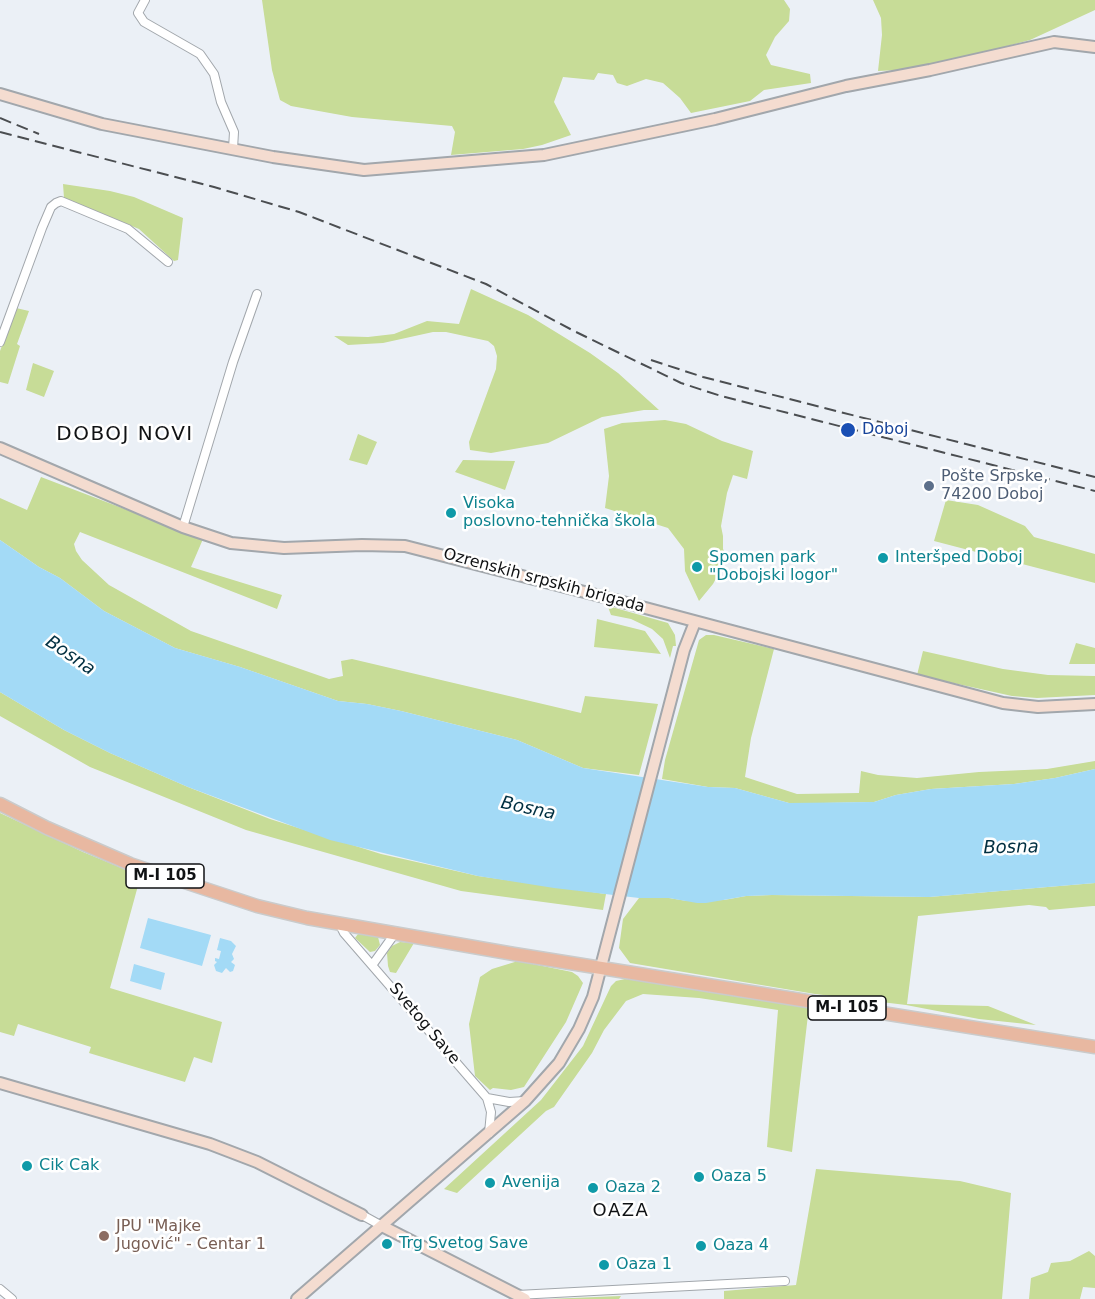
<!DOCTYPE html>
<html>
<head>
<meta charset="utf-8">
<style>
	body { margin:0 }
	canvas { display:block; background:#ebf0f6 }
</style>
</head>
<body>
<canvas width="1095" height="1299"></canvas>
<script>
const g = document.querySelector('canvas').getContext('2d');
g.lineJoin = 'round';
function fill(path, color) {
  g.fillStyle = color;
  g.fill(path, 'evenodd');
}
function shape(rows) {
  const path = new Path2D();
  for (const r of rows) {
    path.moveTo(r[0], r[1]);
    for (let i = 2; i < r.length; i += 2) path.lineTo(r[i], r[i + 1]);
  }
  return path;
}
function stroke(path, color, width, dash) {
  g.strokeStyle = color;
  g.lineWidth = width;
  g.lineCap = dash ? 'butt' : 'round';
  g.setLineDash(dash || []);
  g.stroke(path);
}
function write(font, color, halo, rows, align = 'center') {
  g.font = font + ' "DejaVu Sans",sans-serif';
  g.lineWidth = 5;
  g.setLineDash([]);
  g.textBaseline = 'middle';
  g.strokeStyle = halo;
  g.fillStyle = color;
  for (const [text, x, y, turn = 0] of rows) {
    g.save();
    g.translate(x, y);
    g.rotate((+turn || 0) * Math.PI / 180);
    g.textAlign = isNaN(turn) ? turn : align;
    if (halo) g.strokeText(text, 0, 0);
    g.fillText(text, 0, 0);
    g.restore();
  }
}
fill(shape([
	[262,0,784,0,790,9,789,21,775,37,766,55,771,65,810,74,811,83,764,90,750,101,691,113,680,98,663,83,646,79,627,86,617,83,613,75,598,73,594,80,563,77,554,102,571,135,542,145,523,149,451,155,455,132,452,126,352,117,291,106,280,100,272,70],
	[873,0,1095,0,1095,10,1030,40,981,53,900,70,878,71,882,35,881,18],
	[63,184,110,191,134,197,183,218,178,260,174,261,139,229,64,198],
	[471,289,528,315,590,353,618,373,659,410,644,410,602,417,548,443,491,453,470,450,469,442,496,369,497,356,494,346,488,341,446,332,433,332,383,343,348,345,334,336,368,337,394,334,427,321,459,324],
	[16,308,29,311,17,344,20,346,8,384,0,382,0,351],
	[33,363,54,371,44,397,26,390],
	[665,420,686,424,722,441,753,451,747,479,733,475,727,493,721,526,723,536,723,549,724,551,729,554,713,584,699,601,685,571,684,549,668,528,605,508,609,476,604,429,622,423],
	[358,434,377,442,367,465,349,460],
	[463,460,515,461,505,490,455,472],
	[41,477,203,539,191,567,282,595,277,609,80,532,74,544,76,551,82,560,109,585,191,631,329,679,343,676,341,661,352,659,581,713,585,696,658,704,639,775,583,768,517,740,401,711,367,704,338,701,240,667,175,648,104,611,60,578,39,567,0,540,0,498,27,510],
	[946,500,978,505,1025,526,1034,537,1095,554,1095,583,934,541],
	[608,607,612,607,668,623,675,635,676,646,673,646,670,658,663,639,652,629,631,619,611,615],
	[597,619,645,631,661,654,594,647],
	[706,635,714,635,774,649,751,738,745,777,797,794,859,793,861,771,878,775,917,778,979,772,1047,769,1095,761,1095,769,1055,778,1014,784,931,789,896,795,874,802,823,803,789,803,735,788,708,787,662,779,665,760,699,640],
	[1076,643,1095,648,1095,664,1069,664],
	[923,651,1003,669,1048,675,1095,676,1095,695,1037,698,1012,696,917,675],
	[0,692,64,730,110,753,188,787,270,819,381,854,421,863,478,876,606,894,603,910,461,891,246,830,90,767,0,716],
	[0,813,83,852,129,871,127,878,139,882,110,988,222,1022,212,1063,194,1057,185,1082,89,1053,91,1047,18,1024,14,1036,0,1032],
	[1095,883,1095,906,1093,906,1049,910,1046,907,1029,905,918,916,907,1004,988,1006,1036,1025,979,1019,906,1005,815,994,630,963,619,948,623,919,639,898,669,898,687,901,724,900,746,896,772,895,929,897],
	[358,934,378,937,380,945,375,951,370,952,355,938],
	[400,942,414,943,396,973,390,972,388,966,387,953,392,946],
	[518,961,572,972,578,976,583,983,566,1022,524,1087,511,1090,493,1088,490,1090,475,1076,469,1024,480,977,492,969],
	[625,979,811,1005,808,1015,792,1152,767,1147,778,1010,699,998,643,994,626,1001,604,1030,592,1053,554,1107,546,1111,457,1193,444,1189,541,1100,583,1046,611,986,616,981],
	[816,1169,960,1181,1011,1193,1002,1299,724,1299,724,1291,796,1285],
	[1089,1251,1095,1256,1095,1288,1083,1287,1080,1299,1029,1299,1031,1278,1048,1272,1051,1263,1070,1261],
	[621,1296,619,1299,547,1299]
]), '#c7dc97');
fill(shape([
	[0,540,39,567,60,578,104,611,175,648,240,667,338,701,367,704,401,711,517,740,583,768,708,787,735,788,789,803,874,802,896,795,931,789,1014,784,1055,778,1095,769,1095,883,929,897,772,895,746,896,706,903,697,903,669,898,639,898,554,888,478,876,330,840,188,787,110,753,64,730,0,692],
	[148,918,211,935,202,966,140,948],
	[220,938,231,941,236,946,232,954,234,959,231,962,235,965,233,971,230,972,226,968,222,973,216,971,214,965,217,962,215,961,215,958,219,959,221,951,217,950],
	[134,964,165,973,161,990,130,981]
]), '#a3daf6');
const street = shape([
	[145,0,138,13,144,22,200,54,214,74,221,102,234,132,233,149],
	[0,342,42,228,51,207,56,203,61,201,128,229,168,262],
	[183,527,233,362,257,294],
	[339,923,344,933,487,1098,491,1112,489,1133],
	[373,964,396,932],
	[487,1098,509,1102,525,1101],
	[362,1215,382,1226],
	[0,1289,12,1299],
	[517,1295,785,1281]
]);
const secondary = shape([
	[0,94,102,124,273,157,364,170,544,155,715,119,846,86,930,70,1054,42,1095,47],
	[0,448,183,527,231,543,284,548,362,545,405,546,604,597,1003,703,1038,707,1095,704],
	[0,1083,210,1144,257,1162,362,1215],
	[382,1226,525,1299],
	[297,1299,525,1101,559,1063,579,1029,593,997,684,650,695,622]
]);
const primary = shape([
	[0,804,47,828,130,864,257,906,307,918,514,954,1095,1047]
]);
stroke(street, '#a2a7ac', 10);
stroke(secondary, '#a2a7ac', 14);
stroke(primary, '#cacbcb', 15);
stroke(street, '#fff', 8);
stroke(secondary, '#f4dcd0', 10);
stroke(primary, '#e8b8a1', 12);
stroke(shape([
	[0,118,39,134],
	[0,132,214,187,299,212,486,284,574,331,681,383,721,396,1095,491],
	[651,360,703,377,1095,477]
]), '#4b4e51', 2, [12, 6]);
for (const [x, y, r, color] of [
	[848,430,8,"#1a4fb4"],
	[929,486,6,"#5c6f8a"],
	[451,513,6,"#0f9aa8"],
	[883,558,6,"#0f9aa8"],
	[697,567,6,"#0f9aa8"],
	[27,1166,6,"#0f9aa8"],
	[699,1177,6,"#0f9aa8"],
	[490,1183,6,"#0f9aa8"],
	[593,1188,6,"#0f9aa8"],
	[104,1236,6,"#8d6e63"],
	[387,1244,6,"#0f9aa8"],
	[701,1246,6,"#0f9aa8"],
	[604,1265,6,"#0f9aa8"]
]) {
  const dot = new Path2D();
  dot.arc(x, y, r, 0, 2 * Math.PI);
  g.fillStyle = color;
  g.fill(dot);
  stroke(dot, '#fff', 2);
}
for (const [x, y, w] of [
	[165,876,78],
	[847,1008,78]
]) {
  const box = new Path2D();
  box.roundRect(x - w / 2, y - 12, w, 24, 4.5);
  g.fillStyle = '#fff';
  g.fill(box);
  stroke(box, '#101214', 1.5);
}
write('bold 15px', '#101214', null, [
	["M-I 105",165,876],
	["M-I 105",847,1008]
]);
write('16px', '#164399', '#fff', [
	["Doboj",862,430]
], 'left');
write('16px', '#4e5e75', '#fff', [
	["Pošte Srpske,",941,477],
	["74200 Doboj",941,495]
], 'left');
write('16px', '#0d838f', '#fff', [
	["Visoka",463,504],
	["poslovno-tehnička škola",463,522],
	["Spomen park",709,558],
	["\"Dobojski logor\"",709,576],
	["Interšped Doboj",895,558],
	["Cik Cak",39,1166],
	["Oaza 5",711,1177],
	["Avenija",502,1183],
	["Oaza 2",605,1188],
	["Trg Svetog Save",399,1244],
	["Oaza 4",713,1246],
	["Oaza 1",616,1265]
], 'left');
write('16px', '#101214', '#fff', [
	["Ozrenskih srpskih brigada",544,581,15],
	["Svetog Save",424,1024,50]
]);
write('16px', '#785e54', '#fff', [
	["JPU \"Majke",116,1227],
	["Jugović\" - Centar 1",116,1245]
], 'left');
write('italic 18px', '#002f41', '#fff', [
	["Bosna",70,656,34],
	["Bosna",528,809,12],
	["Bosna",1011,848,-1]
]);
g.letterSpacing = '1.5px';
write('18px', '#101214', '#fff', [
	["OAZA",621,1211]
]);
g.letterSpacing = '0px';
g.letterSpacing = '1.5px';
write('20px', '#101214', '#fff', [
	["DOBOJ NOVI",125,435]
]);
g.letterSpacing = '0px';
</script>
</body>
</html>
